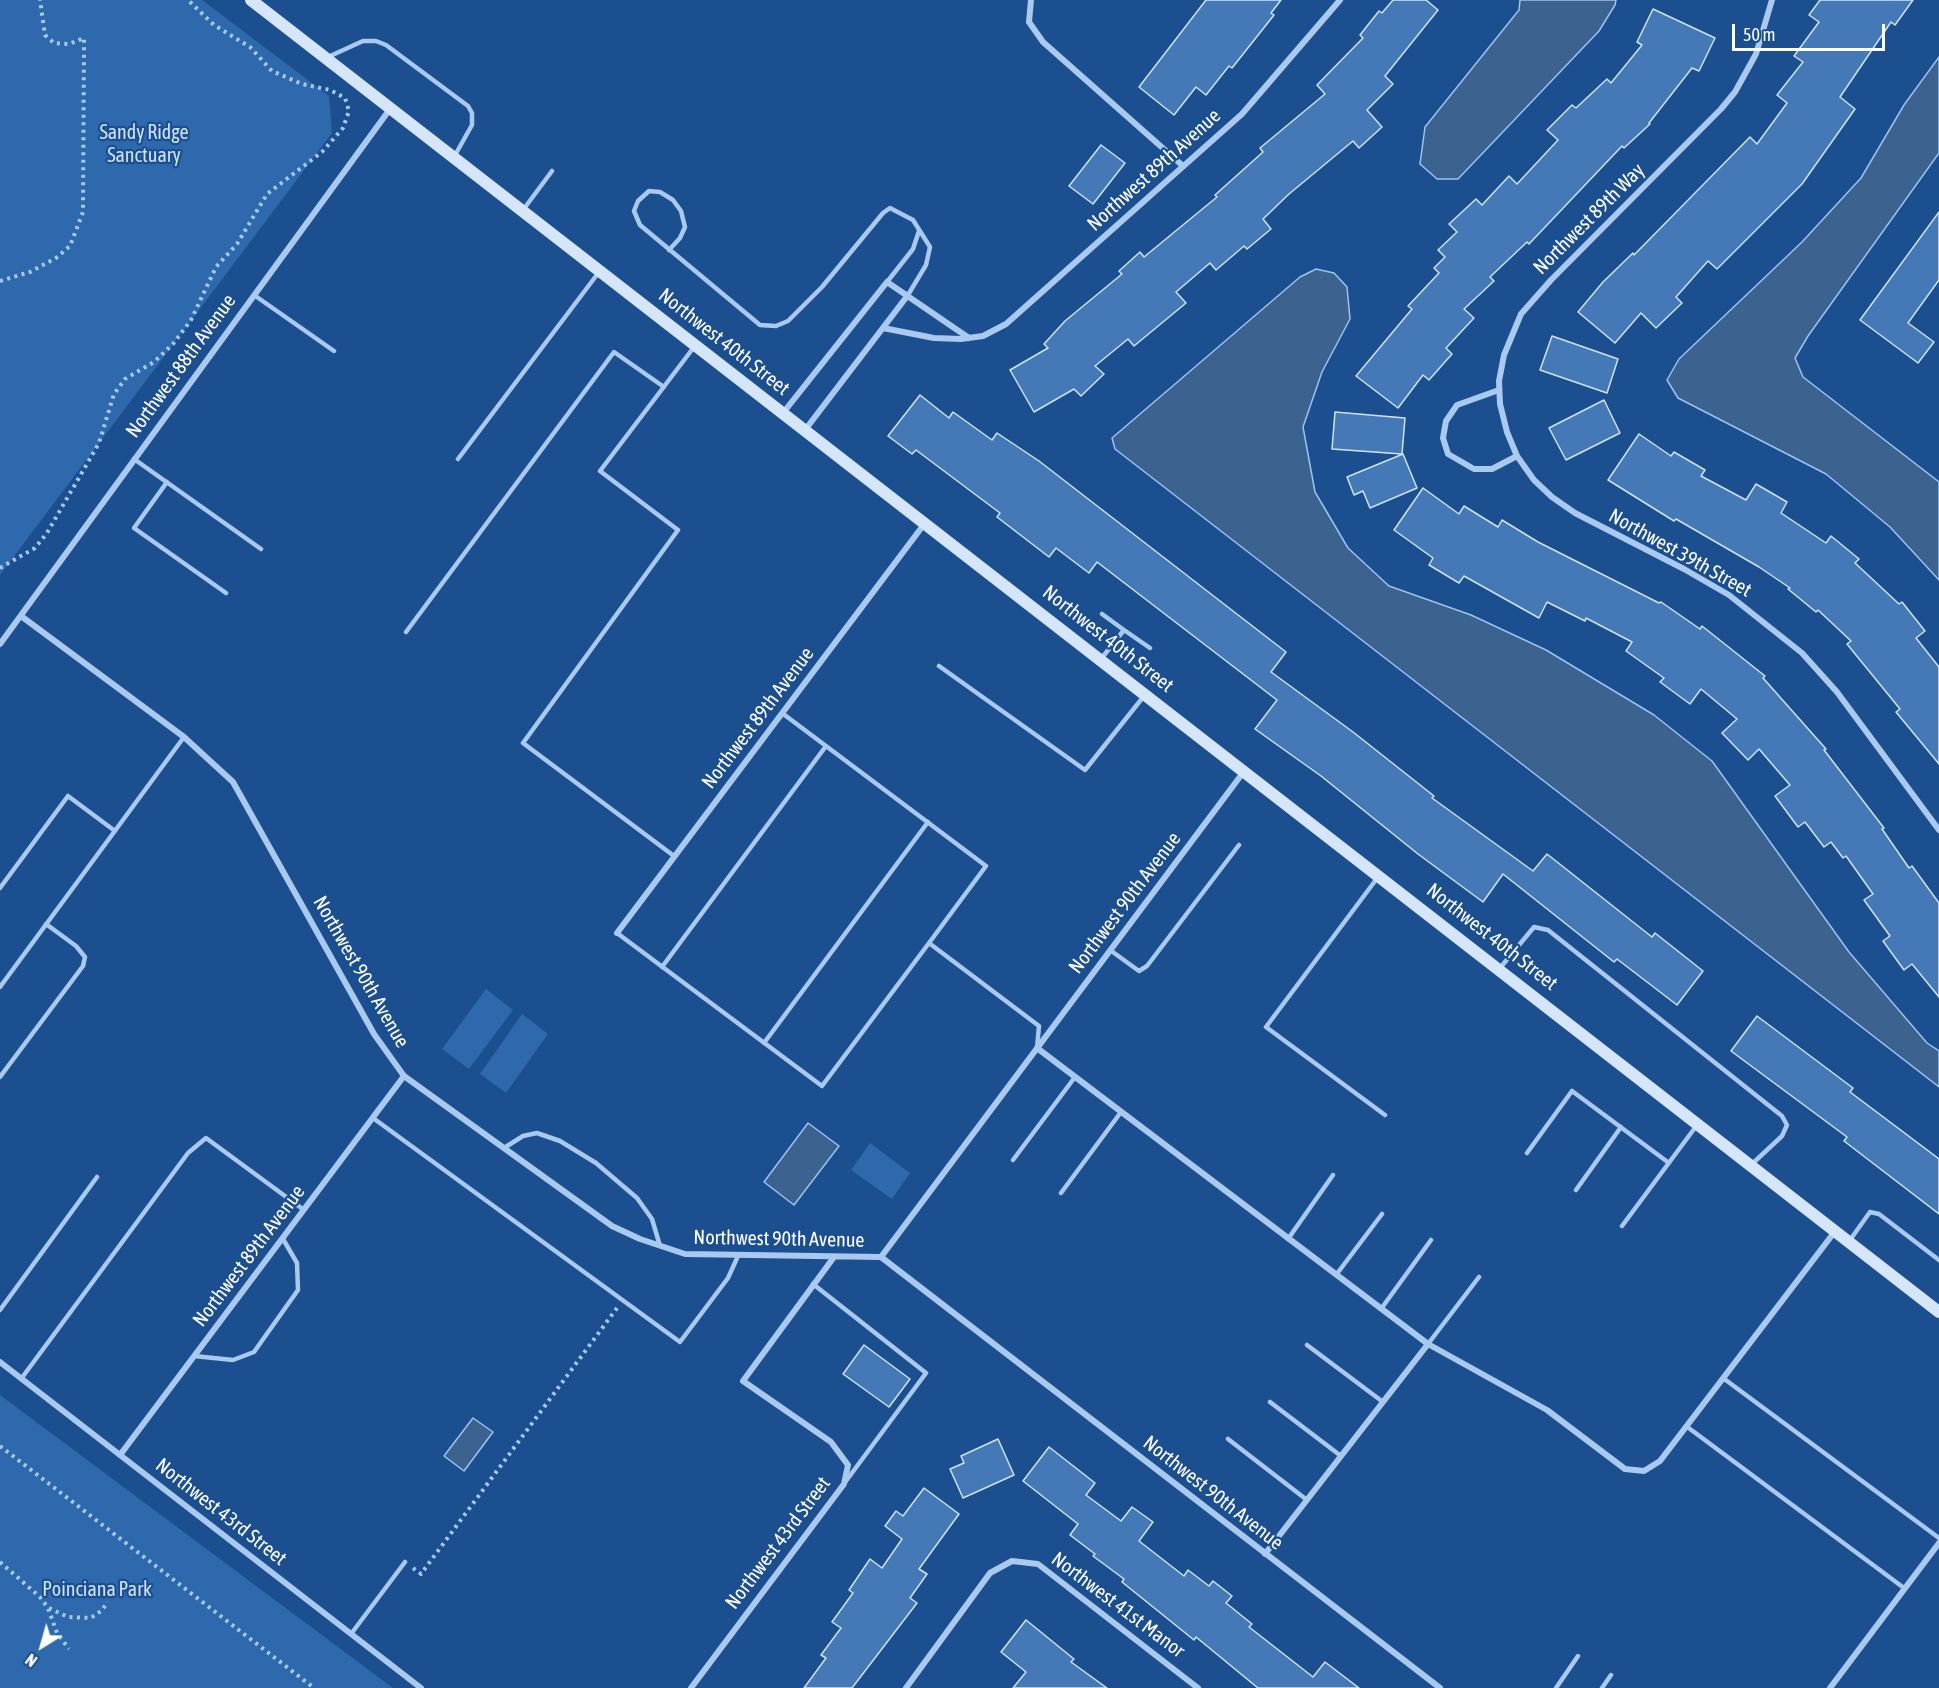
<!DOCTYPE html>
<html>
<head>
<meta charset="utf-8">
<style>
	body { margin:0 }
	#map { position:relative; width:1939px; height:1688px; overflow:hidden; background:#1b4f8f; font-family:"Asap Condensed",sans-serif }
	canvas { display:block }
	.north { position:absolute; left:12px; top:1616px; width:60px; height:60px; -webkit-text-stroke:4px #1b4f8f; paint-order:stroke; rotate:217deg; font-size:16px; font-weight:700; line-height:24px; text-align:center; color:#fff }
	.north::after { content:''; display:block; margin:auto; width:21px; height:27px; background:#fff; clip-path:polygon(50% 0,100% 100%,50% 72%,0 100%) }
	.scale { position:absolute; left:1732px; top:24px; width:153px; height:27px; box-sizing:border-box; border:3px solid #fff; border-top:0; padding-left:8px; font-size:18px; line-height:21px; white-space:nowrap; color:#fff; -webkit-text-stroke:4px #1b4f8f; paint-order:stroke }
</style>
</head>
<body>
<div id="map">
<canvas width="1939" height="1688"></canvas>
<div class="north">N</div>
<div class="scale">50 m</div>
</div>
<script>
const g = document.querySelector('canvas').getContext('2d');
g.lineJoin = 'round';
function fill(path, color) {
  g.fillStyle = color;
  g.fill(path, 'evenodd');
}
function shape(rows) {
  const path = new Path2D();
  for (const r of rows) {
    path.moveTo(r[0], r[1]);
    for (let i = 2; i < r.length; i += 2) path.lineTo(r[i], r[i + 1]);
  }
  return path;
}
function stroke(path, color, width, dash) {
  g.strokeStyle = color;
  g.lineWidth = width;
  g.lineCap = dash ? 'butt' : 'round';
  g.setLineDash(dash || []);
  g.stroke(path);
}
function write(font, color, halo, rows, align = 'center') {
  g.font = font + ' "Asap Condensed",sans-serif';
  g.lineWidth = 4.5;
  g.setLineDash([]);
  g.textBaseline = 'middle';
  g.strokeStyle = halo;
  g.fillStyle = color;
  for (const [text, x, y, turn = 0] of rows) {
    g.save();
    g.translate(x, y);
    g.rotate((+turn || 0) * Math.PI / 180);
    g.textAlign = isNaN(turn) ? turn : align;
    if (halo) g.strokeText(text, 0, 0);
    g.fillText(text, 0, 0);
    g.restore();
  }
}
fill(shape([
	[0,0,202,0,329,96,332,133,0,575],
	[486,989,513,1010,469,1069,442,1049],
	[522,1014,548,1034,506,1093,480,1074],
	[870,1143,910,1173,892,1199,851,1170],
	[0,1395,393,1688,0,1688]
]), '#2e69ad');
const water = shape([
	[1520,0,1616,0,1615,5,1599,31,1458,179,1437,179,1420,164,1425,127,1519,10,1520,0],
	[1939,57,1939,153,1808,336,1795,358,1803,377,1939,482,1939,580,1890,527,1826,474,1678,398,1667,380,1679,359,1802,242,1861,178,1904,105,1939,57],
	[1316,269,1334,273,1347,287,1350,319,1322,372,1303,427,1315,492,1348,548,1389,586,1471,615,1546,650,1654,715,1712,761,1849,952,1927,1043,1939,1051,1939,1087,1115,449,1112,438,1300,277,1316,269],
	[808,1123,839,1146,794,1205,764,1182,808,1123],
	[473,1418,493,1432,464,1471,444,1456,473,1418]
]);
fill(water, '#3c6290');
stroke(water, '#9cc4f0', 1.5);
const building = shape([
	[1206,0,1281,0,1271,13,1274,15,1232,68,1229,66,1206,95,1196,87,1174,115,1139,87,1206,0],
	[1393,0,1426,0,1438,10,1385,76,1393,84,1367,110,1382,127,1359,148,1353,141,1289,194,1263,219,1271,229,1247,249,1244,246,1216,270,1210,263,1176,292,1186,303,1134,346,1128,339,1095,366,1104,374,1081,396,1074,389,1034,412,1010,370,1048,348,1044,344,1065,321,1122,274,1119,271,1140,252,1144,257,1217,197,1215,195,1263,152,1260,148,1325,94,1317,85,1363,38,1360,35,1379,11,1382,13,1393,0],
	[1820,0,1913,0,1895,25,1891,22,1840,97,1855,109,1802,184,1717,269,1708,261,1676,297,1682,303,1656,328,1641,313,1615,343,1578,312,1603,282,1633,253,1634,255,1750,137,1757,144,1787,103,1777,95,1803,62,1794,56,1819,22,1809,15,1820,0],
	[1653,9,1715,38,1699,71,1692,68,1649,123,1650,124,1624,148,1622,146,1529,244,1527,242,1490,277,1494,281,1464,309,1474,318,1446,348,1452,354,1429,380,1423,375,1398,408,1356,376,1412,309,1408,306,1439,273,1434,268,1445,257,1438,250,1457,232,1449,224,1476,199,1482,205,1509,176,1517,184,1558,140,1547,130,1572,105,1576,108,1607,79,1611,83,1642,45,1637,42,1653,9],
	[1101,145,1125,163,1093,204,1069,186,1101,145],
	[1939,212,1939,280,1908,323,1934,342,1918,363,1860,320,1939,212],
	[1552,336,1618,359,1607,393,1540,370,1552,336],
	[920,395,949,418,953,412,992,440,997,433,1039,461,1286,652,1271,672,1353,732,1434,796,1432,798,1533,871,1547,854,1652,937,1655,933,1703,971,1677,1005,1617,959,1614,962,1503,874,1483,902,1418,854,1321,776,1255,729,1277,700,1097,562,1089,573,1056,548,1049,557,997,517,1000,513,916,450,912,454,888,436,920,395],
	[1604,400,1620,433,1566,460,1549,428,1604,400],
	[1335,412,1405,418,1402,454,1332,449,1335,412],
	[1639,434,1671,456,1674,452,1705,470,1701,476,1746,500,1756,484,1787,502,1781,513,1826,543,1831,536,1859,559,1855,563,1899,604,1902,602,1925,631,1916,638,1939,667,1939,764,1896,712,1900,709,1847,644,1851,641,1818,610,1816,612,1788,589,1790,588,1759,567,1676,519,1674,521,1608,480,1639,434],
	[1403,454,1417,488,1370,508,1363,491,1354,495,1347,477,1403,454],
	[1423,488,1459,514,1464,506,1498,527,1502,520,1538,542,1659,603,1661,602,1700,629,1702,626,1765,676,1763,678,1826,749,1824,750,1884,828,1882,829,1909,868,1912,866,1939,903,1939,997,1912,964,1904,970,1883,941,1890,936,1864,900,1873,894,1846,856,1843,858,1831,842,1824,847,1805,822,1798,827,1775,796,1790,785,1759,749,1748,760,1722,733,1737,719,1701,689,1690,704,1660,682,1664,678,1626,651,1632,642,1586,618,1585,621,1547,602,1539,618,1464,576,1459,583,1429,565,1433,558,1394,530,1423,488],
	[1757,1016,1853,1088,1850,1092,1939,1159,1939,1214,1844,1141,1847,1137,1731,1051,1757,1016],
	[864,1345,910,1379,889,1407,843,1374,864,1345],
	[998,1439,1014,1475,963,1498,950,1469,964,1463,961,1456,998,1439],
	[1049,1447,1095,1483,1086,1495,1121,1521,1132,1507,1153,1522,1139,1541,1184,1576,1188,1570,1209,1586,1213,1581,1232,1596,1226,1603,1252,1624,1249,1627,1313,1677,1325,1662,1359,1688,1258,1688,1196,1637,1194,1640,1122,1582,1124,1579,1093,1556,1095,1554,1070,1535,1078,1524,1023,1481,1049,1447],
	[924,1488,959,1514,919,1569,927,1574,910,1598,917,1603,852,1688,804,1688,826,1658,821,1655,841,1628,832,1622,853,1593,849,1590,870,1559,882,1568,902,1539,885,1526,896,1511,903,1516,924,1488],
	[1026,1620,1074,1659,1071,1662,1107,1688,1013,1688,1026,1672,1001,1652,1026,1620]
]);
fill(building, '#4478b7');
stroke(building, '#cfe3fa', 1.5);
stroke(shape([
	[0,281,30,272,56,258,70,246,83,212,84,38,69,44,54,43,45,35,40,0],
	[0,568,35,548,47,533,99,443,114,394,125,379,154,362,173,344,191,320,216,267,237,244,267,194,322,152,343,128,349,111,345,98,330,90,302,84,272,71,250,47,214,25,188,0],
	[0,1446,314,1688],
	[0,1562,40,1597,48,1608,57,1633,69,1649],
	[413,1568,421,1574,617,1308],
	[49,1608,68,1617,91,1618,101,1611,108,1602]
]), '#a9c9ee', 4, [3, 4.5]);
stroke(shape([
	[328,57,363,41,376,41,386,45,468,106,472,113,472,125,454,157],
	[523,210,552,171],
	[669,250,680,238,685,227,681,211,673,200,660,192,649,191,638,201,634,211,640,225,760,325,776,326,788,321,822,287,883,213,890,208,913,220,930,247,926,265,908,295],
	[887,282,913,249,919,231],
	[254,295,334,351],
	[134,459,261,549],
	[458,459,599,272],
	[167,482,134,528,226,593],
	[1102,614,1124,630],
	[406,632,614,352,664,387],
	[1101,659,1124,630,1150,648],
	[939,666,1085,770,1144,696],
	[782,713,986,866,929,943],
	[674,856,523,743,678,530,600,471,694,347],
	[1378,877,1266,1027,1385,1115],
	[0,888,68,796,115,831],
	[617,933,822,1086,929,943,1039,1026,1037,1048],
	[1110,950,1139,971,1147,966,1239,845],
	[662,967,826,746],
	[1500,968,1534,927,1548,930,1782,1116,1787,1125,1782,1136,1752,1164],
	[0,987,184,737],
	[764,1043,928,822],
	[0,1077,83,966,85,957,76,946,46,924],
	[373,1118,680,1342,728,1278,738,1256],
	[504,1148,523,1136,537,1133,560,1141,596,1163,637,1198,652,1219,660,1246],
	[1527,1153,1572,1091,1669,1163],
	[1013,1160,1075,1077],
	[1576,1190,1621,1127],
	[1061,1193,1121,1112],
	[1622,1226,1697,1125],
	[1288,1239,1333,1175],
	[1850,1240,1870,1212,1879,1214,1939,1260],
	[1336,1275,1382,1214],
	[813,1284,926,1373,846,1481],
	[1381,1309,1431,1240],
	[0,1310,97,1177],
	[1428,1344,1479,1277],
	[1307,1345,1383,1402],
	[194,1356,233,1360,254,1352,298,1290,297,1263,283,1239],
	[1723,1378,1939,1538],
	[21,1379,188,1153,206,1138,304,1210],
	[1270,1402,1341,1456],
	[1686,1426,1904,1588],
	[1228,1439,1307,1500],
	[351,1634,405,1562],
	[1556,1688,1578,1656],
	[1602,1688,1611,1675]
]), '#a9c9ee', 4.5);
stroke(shape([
	[1031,0,1029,22,1043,42,1183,166],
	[1772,0,1756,54,1735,92,1721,109,1551,280,1521,314,1504,355,1499,381,1500,404,1507,432,1517,456,1534,480,1552,497,1575,513,1684,569,1729,595,1802,653,1837,692,1939,830],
	[883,328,934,338,961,339,983,336,1006,324,1242,114,1340,0],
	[1499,390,1457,405,1446,421,1443,438,1448,454,1474,469,1492,469,1517,456],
	[783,413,887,282,969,338],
	[805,430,908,295],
	[21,616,184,737,233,782,374,1034,404,1076,612,1226,640,1239,685,1254,881,1257,1440,1688],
	[0,644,390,109],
	[617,933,925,523],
	[1037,1048,1428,1344,1547,1410,1625,1469,1644,1471,1660,1461,1836,1230],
	[881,1257,1245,770],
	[0,1362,421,1688],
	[120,1455,404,1076],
	[1265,1554,1428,1344],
	[691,1688,844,1484,848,1465,831,1442,743,1381,834,1257],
	[906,1688,990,1573,1012,1561,1038,1564,1198,1688],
	[1830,1688,1939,1543]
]), '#a9c9ee', 6);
stroke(shape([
	[251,0,1939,1312]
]), '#d6e6fa', 12);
write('20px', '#cfe3fa', '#1b4f8f', [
	["Sandy Ridge",144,133],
	["Sanctuary",144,156],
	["Poinciana Park",97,1590]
]);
write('20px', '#fff', '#1b4f8f', [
	["Northwest 89th Avenue",1154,170,-42],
	["Northwest 89th Way",1589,219,-45],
	["Northwest 40th Street",724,342,38],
	["Northwest 88th Avenue",181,366,-54],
	["Northwest 39th Street",1680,553,29],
	["Northwest 40th Street",1108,639,38],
	["Northwest 89th Avenue",758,718,-53],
	["Northwest 90th Avenue",1125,903,-53],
	["Northwest 40th Street",1492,937,38],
	["Northwest 90th Avenue",361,972,60],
	["Northwest 90th Avenue",779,1239,1],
	["Northwest 89th Avenue",249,1256,-53],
	["Northwest 90th Avenue",1213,1493,38],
	["Northwest 43rd Street",221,1512,38],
	["Northwest 43rd Street",778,1543,-53],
	["Northwest 41st Manor",1118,1605,37]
]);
</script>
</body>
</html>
